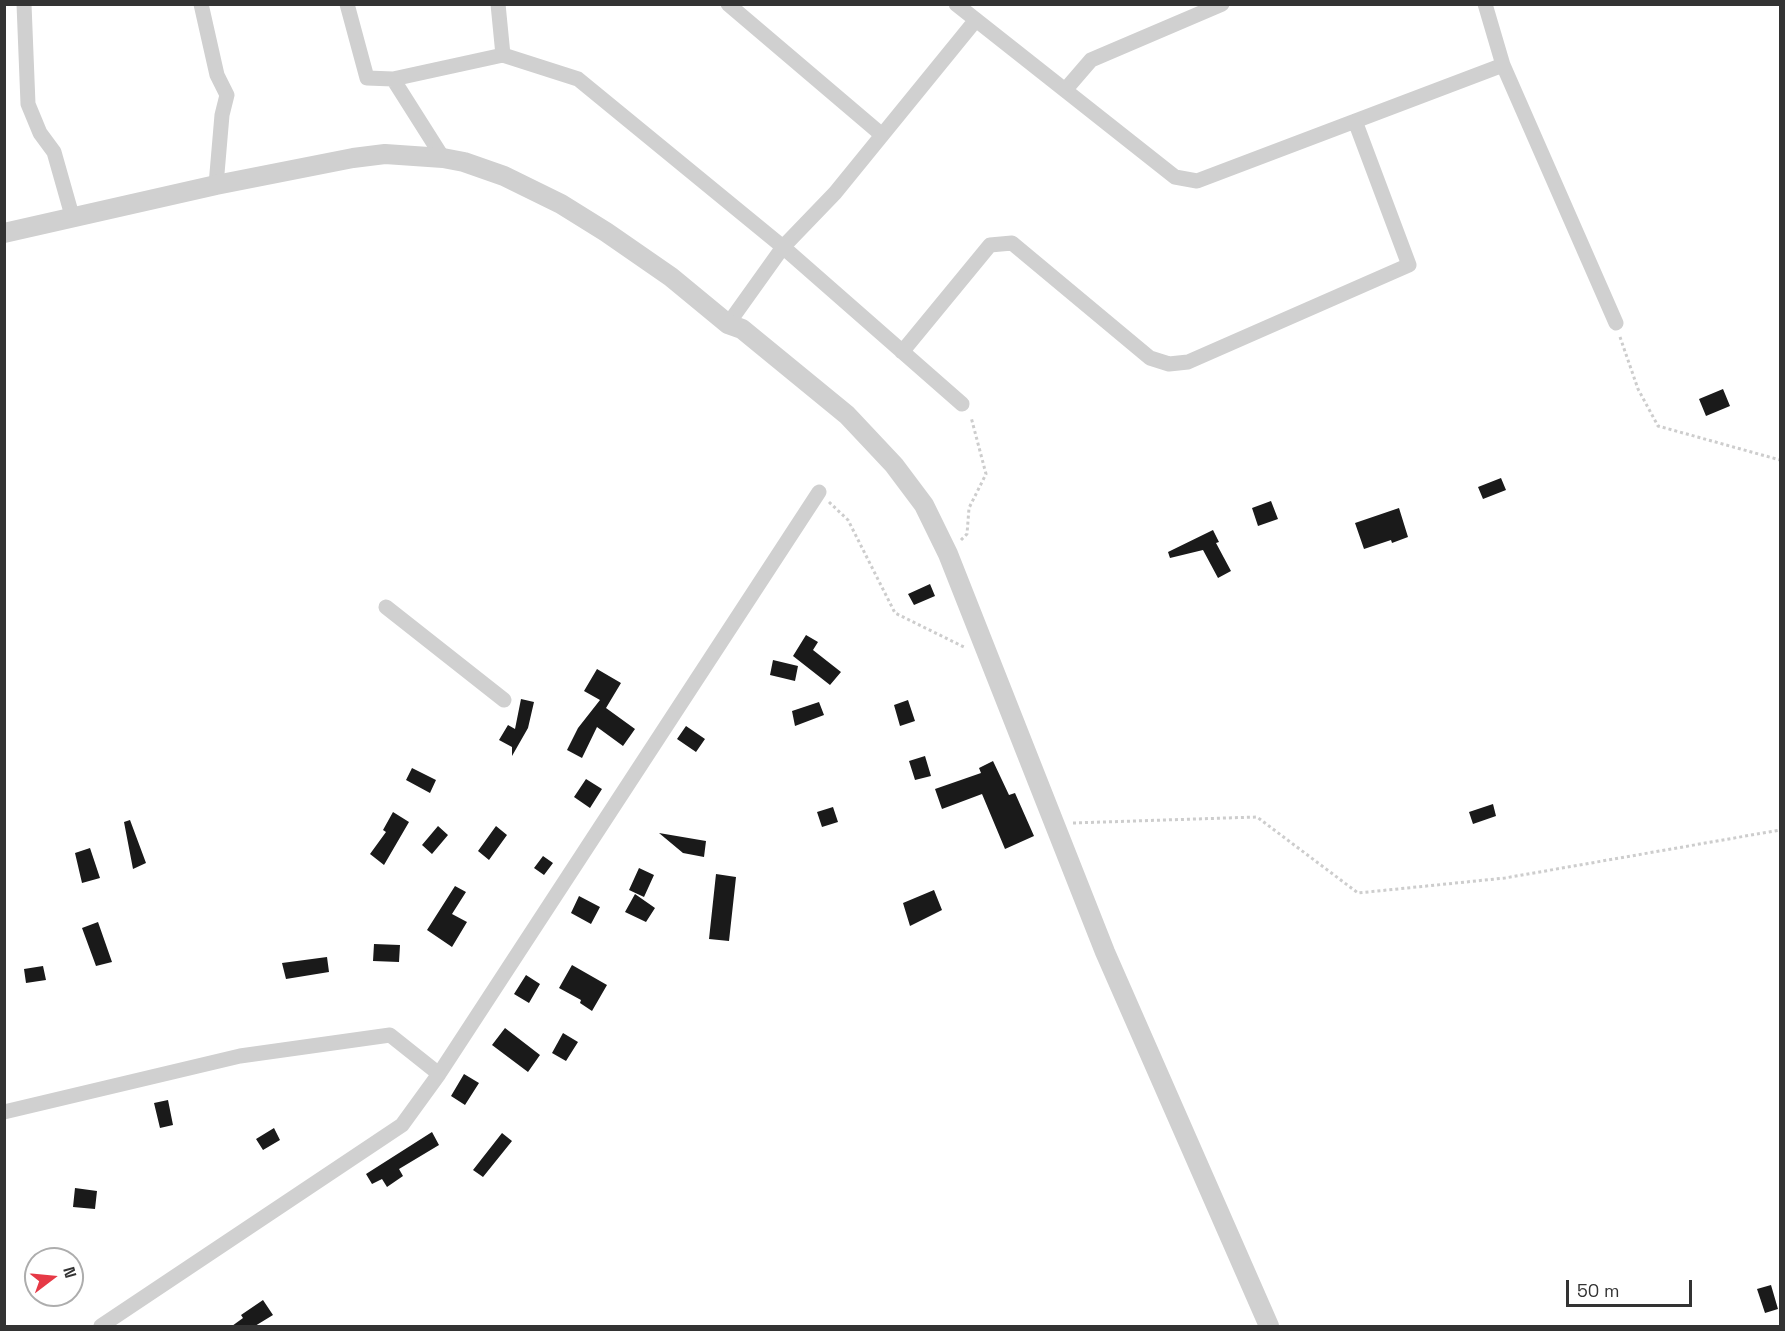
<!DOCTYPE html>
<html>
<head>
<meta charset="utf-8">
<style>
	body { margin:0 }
	#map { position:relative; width:1785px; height:1331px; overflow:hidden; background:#fff; font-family:"Space Grotesk",sans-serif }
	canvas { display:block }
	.frame { position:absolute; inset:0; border:6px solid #333; pointer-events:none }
	.north { position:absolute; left:24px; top:1247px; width:60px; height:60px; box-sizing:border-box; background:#fff; border:2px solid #adadad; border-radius:50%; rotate:74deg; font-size:16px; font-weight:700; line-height:24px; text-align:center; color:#333 }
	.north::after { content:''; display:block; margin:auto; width:21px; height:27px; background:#e63946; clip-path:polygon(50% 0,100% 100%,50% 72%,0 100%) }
	.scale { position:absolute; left:1566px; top:1280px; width:126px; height:27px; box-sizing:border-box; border:3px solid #333; border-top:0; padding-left:8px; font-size:18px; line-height:21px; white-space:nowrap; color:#333; -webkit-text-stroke:4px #fff; paint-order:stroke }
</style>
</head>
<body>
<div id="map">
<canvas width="1785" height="1331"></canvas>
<div class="frame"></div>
<div class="north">N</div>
<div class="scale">50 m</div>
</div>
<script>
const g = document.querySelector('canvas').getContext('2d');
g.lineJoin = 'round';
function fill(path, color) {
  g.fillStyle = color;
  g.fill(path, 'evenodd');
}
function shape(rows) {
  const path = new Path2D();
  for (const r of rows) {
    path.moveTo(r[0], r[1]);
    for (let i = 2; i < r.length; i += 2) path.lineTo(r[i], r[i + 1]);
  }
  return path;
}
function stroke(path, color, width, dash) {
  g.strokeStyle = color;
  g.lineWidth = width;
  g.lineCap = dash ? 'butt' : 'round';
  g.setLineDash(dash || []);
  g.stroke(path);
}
fill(shape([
	[1723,389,1730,406,1706,416,1699,399],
	[1501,478,1506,490,1483,499,1478,487],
	[1271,501,1278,519,1258,526,1252,508],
	[1399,508,1408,537,1392,543,1391,540,1364,549,1355,523],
	[1213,530,1219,542,1216,543,1231,571,1218,578,1203,550,1170,558,1168,552],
	[930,584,935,596,914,605,908,594],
	[806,635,818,642,813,650,841,672,830,685,793,656],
	[773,660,798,666,795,681,770,675],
	[597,669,621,683,606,708,635,729,623,746,597,727,582,758,567,750,578,728,600,700,584,691],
	[521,699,534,702,528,728,512,756,512,747,499,740,508,725,515,729],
	[908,700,915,721,900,726,894,705],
	[819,702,824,715,795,726,792,711],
	[686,726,705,739,696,752,677,739],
	[925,756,931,776,915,780,909,761],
	[993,761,1009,795,1015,793,1034,836,1005,849,982,794,942,809,935,789,981,773,979,768],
	[412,768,436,780,430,793,406,780],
	[586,779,602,789,590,808,574,797],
	[1493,804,1496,816,1473,824,1469,812],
	[833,807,838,822,822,827,817,812],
	[393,812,409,822,384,865,370,854,386,832,383,830],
	[130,820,146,863,133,869,124,822],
	[438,826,448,835,432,854,422,845],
	[496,826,507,835,489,860,478,851],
	[659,833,706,841,704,857,683,853],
	[90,848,100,878,82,883,75,853],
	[543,856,553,863,544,875,534,868],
	[639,868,654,875,644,897,629,890],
	[716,874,736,877,729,941,709,939],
	[455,886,466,892,452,914,467,922,452,947,427,930],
	[934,890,942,910,910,926,903,903],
	[635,894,655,908,646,922,625,912],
	[579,896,600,907,591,924,571,913],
	[98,922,112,962,96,966,82,928],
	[374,944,400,945,399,962,373,961],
	[327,957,329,972,286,979,282,963],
	[572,965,607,985,592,1011,580,1003,581,1000,559,988],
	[43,966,46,980,26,983,24,969],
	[526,975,540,984,529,1003,514,994],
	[505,1028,540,1055,528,1072,492,1045],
	[563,1033,578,1042,566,1061,552,1053],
	[464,1074,479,1083,465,1105,451,1096],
	[168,1100,173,1125,160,1128,154,1103],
	[274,1128,280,1140,263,1150,256,1139],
	[432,1132,439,1145,399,1169,403,1176,387,1187,382,1179,372,1184,366,1174],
	[502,1133,512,1141,483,1177,473,1170],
	[75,1188,97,1191,95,1209,73,1207],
	[1771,1285,1778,1309,1765,1313,1757,1289],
	[263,1300,273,1315,255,1326,232,1326,243,1318,241,1315]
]), '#1a1a1a');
stroke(shape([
	[1620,337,1638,389,1658,426,1780,460],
	[829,502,848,520,895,613,966,648],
	[961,540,967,534,969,508,986,474,971,417],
	[1073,823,1257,817,1358,893,1505,878,1780,830]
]), '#cdcdcd', 3, [3, 3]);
stroke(shape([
	[24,4,28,104,40,133,54,152,73,219],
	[201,4,217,75,227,95,222,115,216,185],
	[347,4,367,78,393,79,503,55,578,79,783,247,962,404],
	[498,4,503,55],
	[728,4,882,135],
	[956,4,1175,177,1197,181,1503,65],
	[1485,4,1503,65,1616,323],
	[393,79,443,158],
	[1066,89,1091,60,1222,4],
	[728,324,783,247,835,193,975,21],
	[902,352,990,245,1012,243,1150,358,1169,364,1188,362,1409,265,1355,121],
	[386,607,504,700],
	[4,1112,240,1056,390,1035,439,1074],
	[101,1326,402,1125,439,1074,819,492]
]), '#d0d0d0', 15);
stroke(shape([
	[4,233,216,185,353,158,385,154,443,158,464,162,504,176,561,204,606,232,671,277,728,324,742,329,847,415,894,465,924,505,948,554,1105,952,1269,1326]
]), '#d0d0d0', 20);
</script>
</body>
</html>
